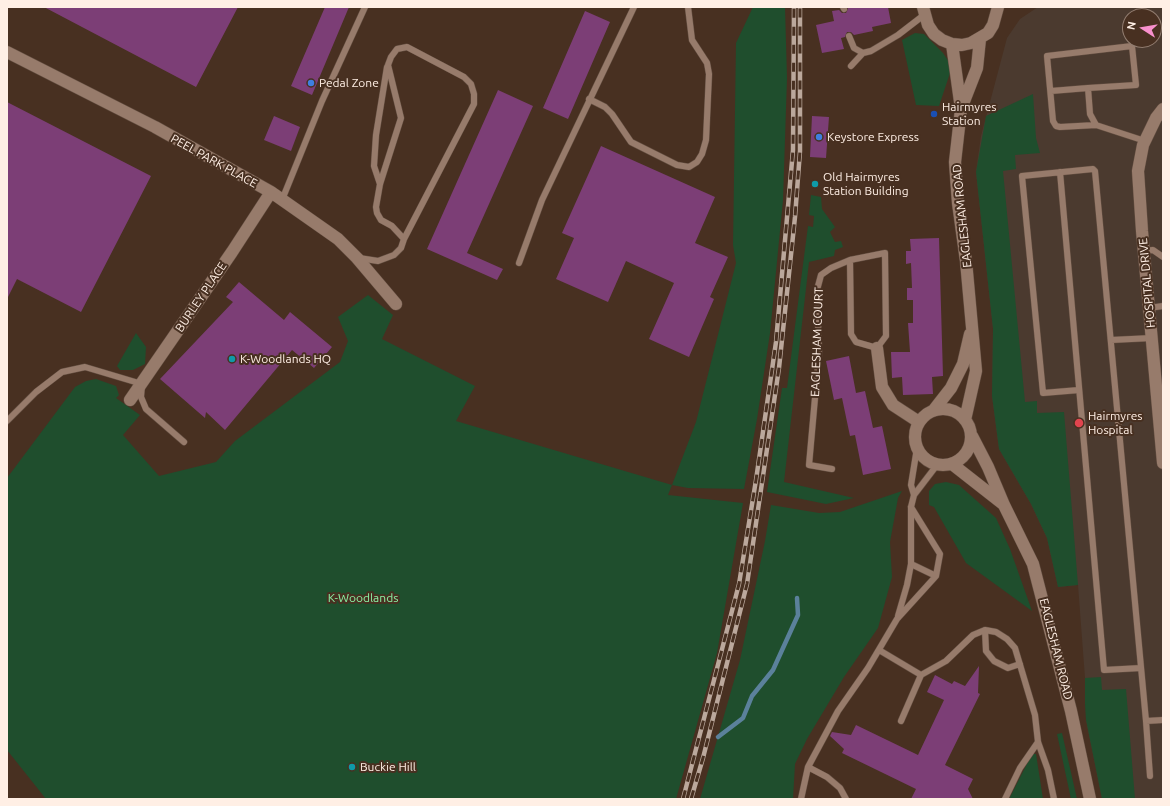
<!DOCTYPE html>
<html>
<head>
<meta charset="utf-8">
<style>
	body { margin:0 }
	#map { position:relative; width:1170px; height:806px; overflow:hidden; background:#483021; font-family:Ubuntu,sans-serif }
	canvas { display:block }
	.frame { position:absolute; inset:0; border:8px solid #ffefe5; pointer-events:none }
	.north { position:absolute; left:1122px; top:8px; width:40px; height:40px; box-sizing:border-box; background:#483021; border:1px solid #917c6f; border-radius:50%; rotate:282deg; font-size:11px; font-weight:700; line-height:16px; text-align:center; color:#ffefe5 }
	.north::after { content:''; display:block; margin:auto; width:14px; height:18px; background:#f890cc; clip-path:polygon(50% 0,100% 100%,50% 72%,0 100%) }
</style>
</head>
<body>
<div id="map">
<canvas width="1170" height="806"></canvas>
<div class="frame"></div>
<div class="north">N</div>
</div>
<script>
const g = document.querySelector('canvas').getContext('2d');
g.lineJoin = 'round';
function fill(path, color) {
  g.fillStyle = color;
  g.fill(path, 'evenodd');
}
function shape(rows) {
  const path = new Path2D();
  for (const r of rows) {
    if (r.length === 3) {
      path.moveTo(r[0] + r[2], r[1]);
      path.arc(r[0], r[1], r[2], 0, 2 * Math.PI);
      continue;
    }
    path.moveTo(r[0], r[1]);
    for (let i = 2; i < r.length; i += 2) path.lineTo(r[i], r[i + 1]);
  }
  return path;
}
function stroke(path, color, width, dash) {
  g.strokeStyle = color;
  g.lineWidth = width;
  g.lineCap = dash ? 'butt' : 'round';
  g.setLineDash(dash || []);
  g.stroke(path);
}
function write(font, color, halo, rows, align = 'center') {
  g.font = font + ' Ubuntu,sans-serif';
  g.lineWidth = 4;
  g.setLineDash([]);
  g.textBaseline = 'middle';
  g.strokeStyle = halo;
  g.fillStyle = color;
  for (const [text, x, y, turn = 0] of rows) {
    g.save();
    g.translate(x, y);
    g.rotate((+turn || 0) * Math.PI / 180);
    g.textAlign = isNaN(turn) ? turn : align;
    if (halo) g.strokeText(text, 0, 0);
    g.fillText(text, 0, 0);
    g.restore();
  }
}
fill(shape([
	[1038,7,1163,8,1163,799,1102,799,1086,720,1085,678,1078,585,1058,587,1047,538,1031,504,999,449,992,396,993,329,976,172,981,136,1007,38,1020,19],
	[1130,16,1154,16,1154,40,1130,40]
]), '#4b3a2f');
fill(shape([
	[753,7,785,7,787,78,783,200,770,333,757,419,744,489,688,488,672,485,668,495,743,503,717,653,676,799,46,799,7,750,7,478,75,387,86,381,96,379,116,386,119,395,116,398,140,415,123,435,159,476,216,462,235,441,340,362,348,341,338,317,368,295,393,315,382,339,475,386,456,421,672,485,696,422,736,263,733,245,736,43],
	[915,33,924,34,943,53,949,62,950,73,939,106,916,105,902,40],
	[1033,94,1036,138,1040,153,1015,155,1016,169,1003,171,1025,402,1037,401,1037,413,1064,412,1078,585,1058,587,1047,538,1031,504,999,449,992,396,993,329,976,172,986,116],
	[811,195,821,197,822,209,835,227,830,232,835,242,841,241,843,247,835,250,834,256,809,262,784,482,854,498,826,504,767,492,782,388,787,388,808,226,813,227,814,216,809,215],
	[136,333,146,347,145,364,133,370,120,370,117,366],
	[946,482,959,485,996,518,1010,549,1032,611,966,563,934,507,929,505,929,491,935,484],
	[902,491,898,498,890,542,892,577,878,628,844,677,807,739,795,764,793,799,700,799,740,660,765,541,771,505,819,513,840,512],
	[1101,677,1102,690,1126,689,1135,799,1102,799,1086,720,1085,704,1085,678],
	[1062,733,1077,799,1071,799,1057,734],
	[1032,754,1036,754,1043,799,1009,799]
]), '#1f4e2d');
stroke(shape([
	[718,737,743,718,752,696,773,670,798,615,797,598]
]), '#5b819b', 4.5);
fill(shape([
	[44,7,238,7,196,87],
	[325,7,349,7,312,95,291,86],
	[853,7,888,7,891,23,872,27,873,31,854,35,851,32,847,32,845,37,841,38,844,49,822,53,816,25,834,21,832,11,839,10,842,13,846,13,848,8],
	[585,11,610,22,568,119,543,108],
	[498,90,533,106,467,253,503,269,497,280,427,249],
	[7,102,151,176,81,312,17,279,7,299],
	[274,116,300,127,291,151,264,140],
	[812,116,829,117,826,158,810,157],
	[601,146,715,197,695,243,728,257,710,297,714,299,689,357,649,339,674,283,626,261,608,302,556,279,574,238,562,233],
	[939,238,943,376,932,377,933,394,903,395,902,377,892,378,891,352,910,352,908,323,913,323,913,300,907,300,907,288,912,288,911,263,906,264,906,251,911,251,910,239],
	[239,282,284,320,290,312,332,347,314,368,292,350,225,430,206,412,205,418,160,379,233,302,226,297],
	[849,356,856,393,865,391,873,428,882,426,891,469,863,475,855,435,850,436,842,398,834,400,826,361],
	[979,666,978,693,980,694,945,765,973,779,968,789,973,799,911,799,916,789,842,753,844,749,830,736,832,732,851,735,856,725,918,755,944,700,927,692,935,675,952,684,954,681,965,686]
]), '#7c3e76');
const lane = shape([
	[843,7,844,9],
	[849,36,854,48,863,53],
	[851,66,863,53,871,51,898,35,924,15],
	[1051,91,1088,88,1136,85,1132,46,1047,56,1053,121,1056,126,1060,127,1096,125,1090,114,1088,88],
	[589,99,605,107,612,114,631,142,677,165,689,167,697,162,702,154,706,140,709,74,707,63,692,40,688,7],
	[1096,125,1145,141],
	[1060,172,1104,670,1141,668],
	[380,184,374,166,376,135,387,67],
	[282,200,322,101,365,7],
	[1143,251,1153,250,1163,257],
	[885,253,886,336,877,348,856,342,851,334,850,260,885,253],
	[359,258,378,261,394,255,401,248,404,239,392,226,381,220,377,213,376,207,380,184,401,118,388,65,391,57,397,49,407,47,464,77,471,84,474,94,474,104,404,239],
	[519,263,542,200,634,7],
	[1149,308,1163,306],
	[1111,340,1152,338],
	[1079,390,1043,393,1022,176,1093,169,1095,171,1146,721,1163,720],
	[7,421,36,392,62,372,85,367,142,384,141,397,146,409,184,442],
	[917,448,911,485,914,495,937,465],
	[832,469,809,465,819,353,817,290,821,275,831,268,850,260],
	[911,564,936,576],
	[898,616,907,585,911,564,911,507,914,495],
	[985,630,986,651,994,661,1008,668,1020,664],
	[879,650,921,675,901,721],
	[921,675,946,661,973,635,985,630,996,632,1007,639,1015,648,1035,715,1038,742,1048,770,1054,799],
	[1146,721,1150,776],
	[808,767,827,777,840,788,846,799],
	[801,799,808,767,838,711,868,668,897,619,936,576,940,554,911,507],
	[1005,799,1020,768,1038,742]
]);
const street = shape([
	[7,52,155,127,271,192,338,239,357,258,396,304],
	[1163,109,1156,118,1143,145,1138,171,1142,231,1163,463],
	[877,348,882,387,893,405,919,422],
	[130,400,232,252,271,192]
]);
const secondary = shape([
	[923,7,928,25,934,34,942,40,952,44,962,45,971,43,988,33,993,25,998,7],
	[952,44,961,109,955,162,958,203,966,261,976,371,965,420],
	[961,109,977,68,980,39],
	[943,437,28],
	[933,411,951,388,963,364,970,334],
	[972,436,988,467,1004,505,1033,564,1071,711,1090,799],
	[952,464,1003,504]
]);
stroke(lane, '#644f42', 7);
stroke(street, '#644f42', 13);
stroke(secondary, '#644f42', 13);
stroke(lane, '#977b6b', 6);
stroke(street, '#977b6b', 12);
stroke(secondary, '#977b6b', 12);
const rail = shape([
	[683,799,739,584,756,480,776,342,793,150,794,7],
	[691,799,703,758,747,584,779,368,795,217,800,151,800,7]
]);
stroke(rail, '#bba89c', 4.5);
stroke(rail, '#483021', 3, [9]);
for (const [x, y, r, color] of [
	[311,83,4,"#3f7fe0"],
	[934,114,4,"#1a4fb4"],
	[819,137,4,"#3f7fe0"],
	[815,184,4,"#0f9aa8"],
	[232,359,4,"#0f9aa8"],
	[1079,423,5,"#e0444e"],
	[352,767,4,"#0f9aa8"]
]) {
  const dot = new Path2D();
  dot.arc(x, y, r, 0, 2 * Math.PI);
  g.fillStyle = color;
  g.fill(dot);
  stroke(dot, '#483021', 1.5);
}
write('12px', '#ffefe5', '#483021', [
	["Pedal Zone",319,83],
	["Hairmyres",942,107],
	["Station",942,121],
	["Keystore Express",827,137],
	["Old Hairmyres",823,177],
	["Station Building",823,191],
	["K-Woodlands HQ",240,359],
	["Hairmyres",1088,416],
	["Hospital",1088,430],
	["Buckie Hill",360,767]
], 'left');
write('12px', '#ffefe5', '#483021', [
	["PEEL PARK PLACE",214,161,29],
	["EAGLESHAM ROAD",962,216,-96],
	["HOSPITAL DRIVE",1147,283,-95],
	["BURLEY PLACE",201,297,-56],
	["EAGLESHAM COURT",817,342,-88],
	["EAGLESHAM ROAD",1056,649,76]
]);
write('12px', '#8bf2a5', '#483021', [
	["K-Woodlands",363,598]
]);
</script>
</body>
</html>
